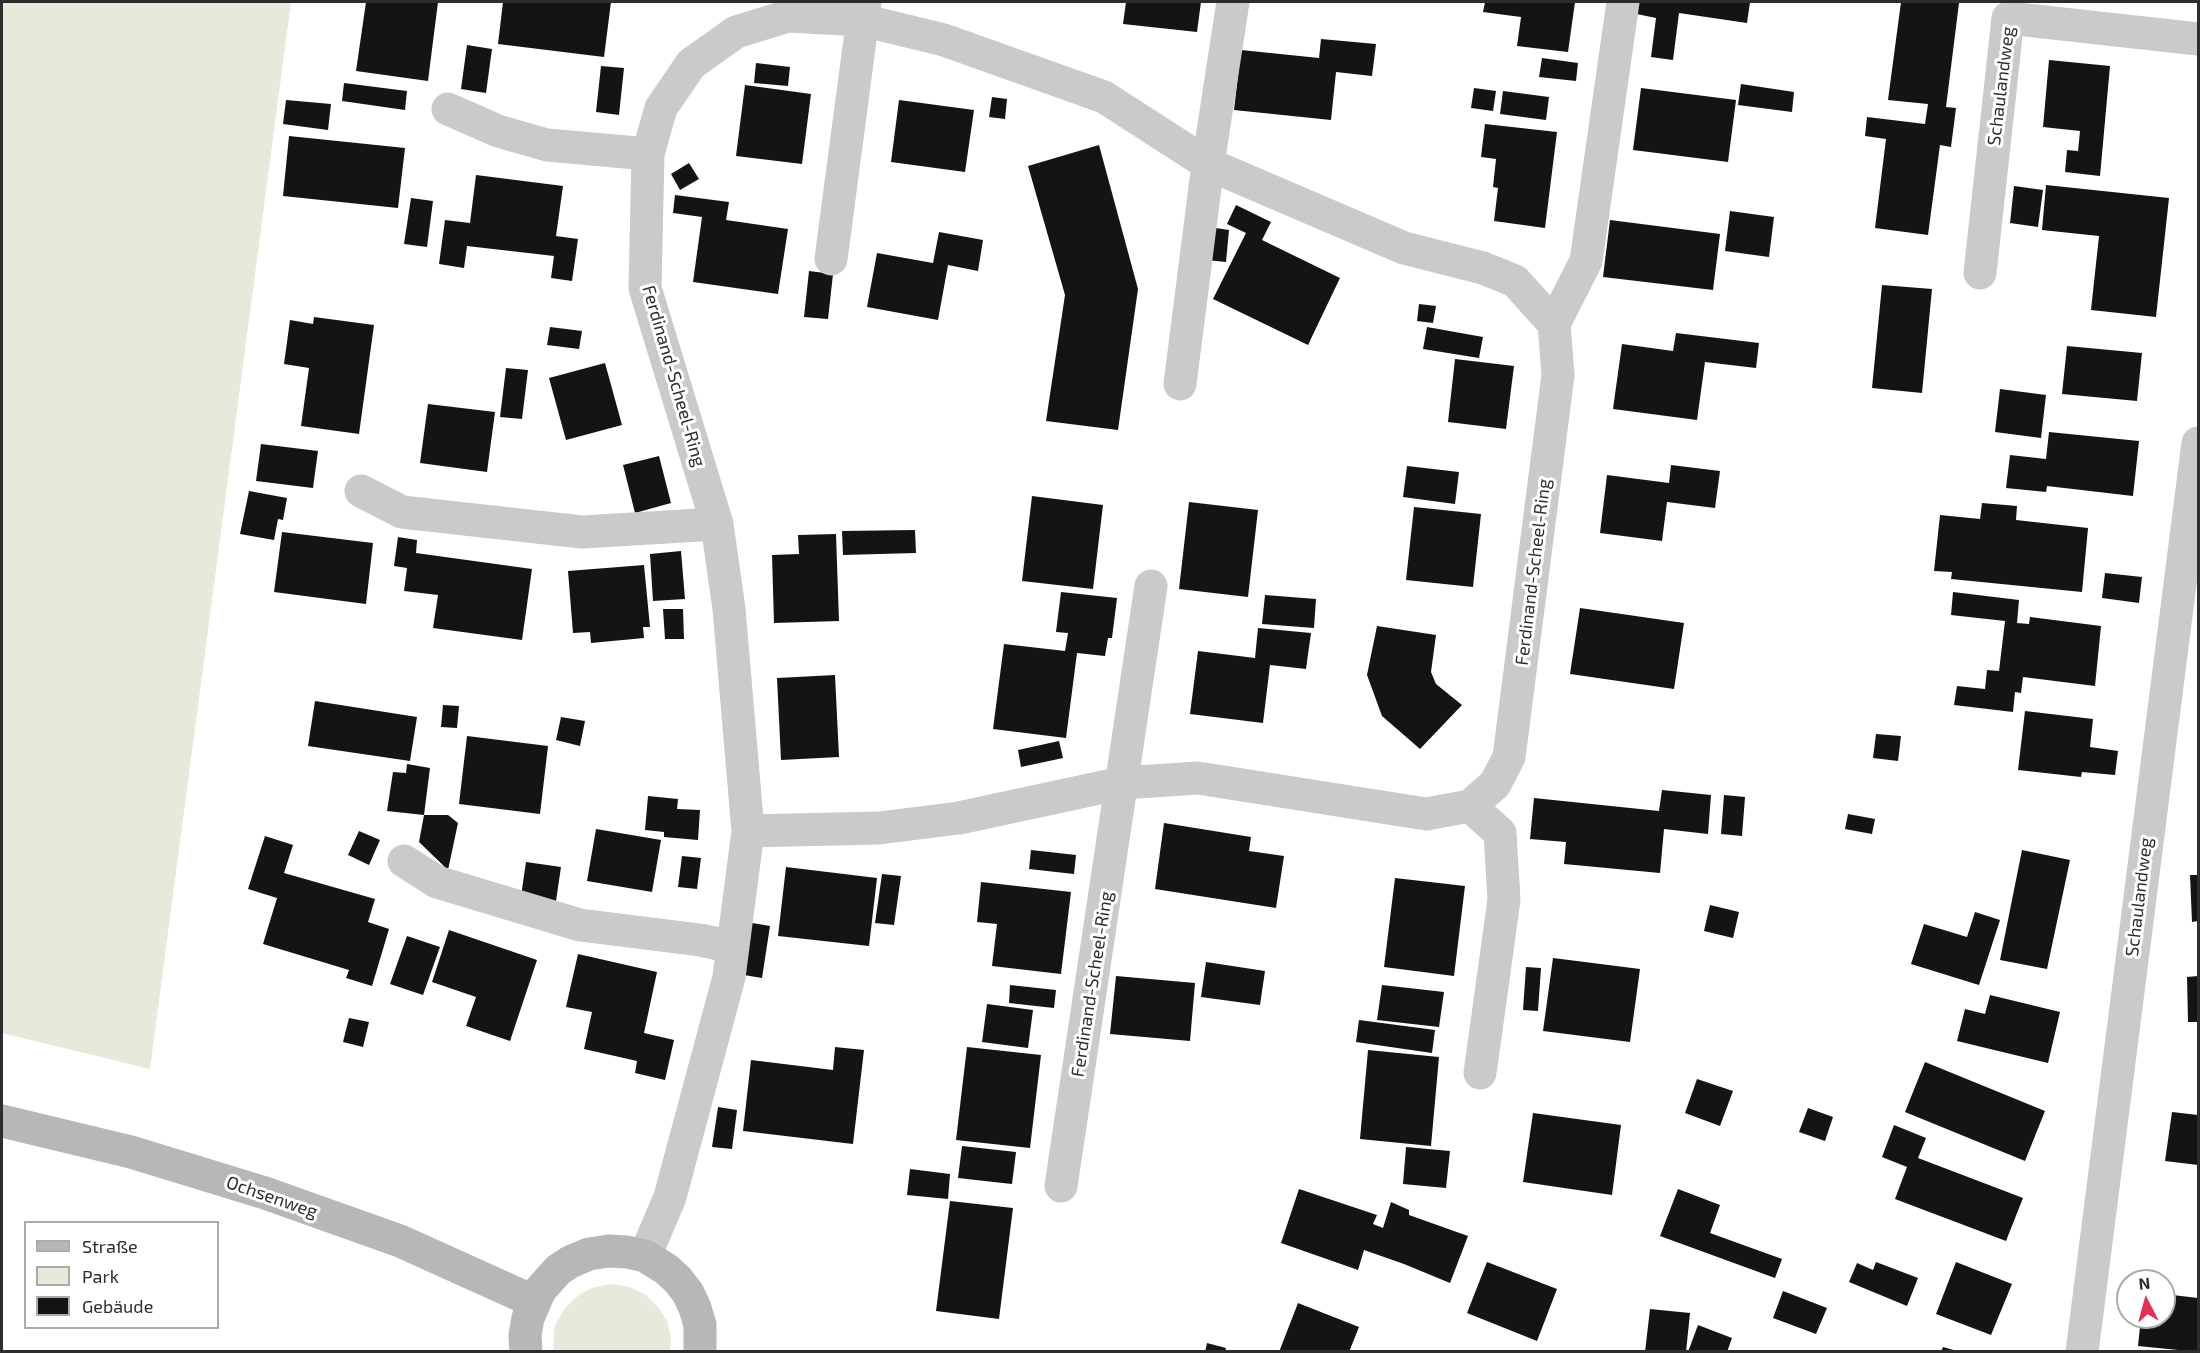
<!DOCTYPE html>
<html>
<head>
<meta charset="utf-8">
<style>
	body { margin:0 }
	#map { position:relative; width:2200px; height:1353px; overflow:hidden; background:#fff; font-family:"Exo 2",sans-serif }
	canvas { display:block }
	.frame { position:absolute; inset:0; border:3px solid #2d2d2d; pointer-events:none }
	.legend { position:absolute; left:24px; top:1221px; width:195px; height:108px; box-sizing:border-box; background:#fff; border:2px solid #ababab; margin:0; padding:8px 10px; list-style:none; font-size:18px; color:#2d2d2d }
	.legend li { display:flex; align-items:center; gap:12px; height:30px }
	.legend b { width:30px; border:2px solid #ababab }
	.north { position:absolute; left:2116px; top:1269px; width:60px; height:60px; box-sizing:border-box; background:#fff; border:2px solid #ababab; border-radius:50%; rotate:354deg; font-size:16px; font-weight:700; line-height:24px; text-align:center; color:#2d2d2d }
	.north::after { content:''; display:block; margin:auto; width:21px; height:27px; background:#e03352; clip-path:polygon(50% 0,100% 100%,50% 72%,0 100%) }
</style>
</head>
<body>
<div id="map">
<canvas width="2200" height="1353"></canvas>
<div class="frame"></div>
<ul class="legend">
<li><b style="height:8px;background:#b7b7b7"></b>Straße</li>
<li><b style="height:16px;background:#e5eadb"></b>Park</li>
<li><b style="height:16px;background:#141414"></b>Gebäude</li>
</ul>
<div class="north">N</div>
</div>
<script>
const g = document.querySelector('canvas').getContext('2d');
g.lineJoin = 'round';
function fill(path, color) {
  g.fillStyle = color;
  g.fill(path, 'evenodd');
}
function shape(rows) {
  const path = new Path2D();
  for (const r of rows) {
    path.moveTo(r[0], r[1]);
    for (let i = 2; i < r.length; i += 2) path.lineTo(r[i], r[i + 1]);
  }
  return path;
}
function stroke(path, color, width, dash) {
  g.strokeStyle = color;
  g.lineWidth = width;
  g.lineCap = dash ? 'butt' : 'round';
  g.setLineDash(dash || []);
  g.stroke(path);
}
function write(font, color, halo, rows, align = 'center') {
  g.font = font + ' "Exo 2",sans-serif';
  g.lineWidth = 6;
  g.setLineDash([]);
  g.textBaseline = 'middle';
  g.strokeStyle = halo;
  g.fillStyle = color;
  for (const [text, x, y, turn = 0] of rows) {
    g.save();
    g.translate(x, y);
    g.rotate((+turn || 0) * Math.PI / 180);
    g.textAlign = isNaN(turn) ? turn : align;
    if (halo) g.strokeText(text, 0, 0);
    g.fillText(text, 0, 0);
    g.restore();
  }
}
fill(shape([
	[2,2,291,2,150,1069,2,1033],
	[613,1284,630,1287,646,1295,659,1308,668,1323,671,1340,670,1351,554,1351,553,1345,555,1325,565,1308,580,1294,595,1287]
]), '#e5eadb');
fill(shape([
	[366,2,438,2,428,81,356,71],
	[503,2,611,2,604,57,498,44],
	[1126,2,1201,2,1197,32,1123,24],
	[1485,2,1575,2,1568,52,1517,46,1521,17,1483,12],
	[1634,2,1750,2,1747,23,1679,13,1673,60,1651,57,1656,18,1632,13],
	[1901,2,1959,3,1946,107,1956,108,1951,147,1940,145,1928,235,1875,228,1886,139,1865,136,1867,117,1925,124,1928,104,1888,100],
	[1321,39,1376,44,1372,76,1336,72,1331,120,1234,110,1241,50,1319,58],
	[467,45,492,49,486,93,461,89],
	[1542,58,1578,63,1576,81,1539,77],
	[2049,60,2110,66,2100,176,2065,172,2067,150,2078,151,2080,131,2043,127],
	[756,63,790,67,788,86,754,83],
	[601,66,624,68,619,115,596,112],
	[344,83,407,91,405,110,342,101],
	[1741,84,1794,92,1792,112,1738,105],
	[745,85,811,94,802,164,736,156],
	[1474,88,1496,91,1493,111,1471,108],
	[1641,88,1736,100,1728,162,1633,150],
	[1503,91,1549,97,1546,120,1500,114],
	[992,97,1007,99,1005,119,989,117],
	[286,100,331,104,328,130,283,124],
	[899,100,974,110,965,172,891,162],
	[1485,124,1557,132,1545,228,1494,221,1498,188,1493,187,1496,159,1481,157],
	[289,136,405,148,398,208,283,196],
	[1099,145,1138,289,1118,430,1046,421,1065,295,1028,166],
	[689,163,699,179,680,190,671,174],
	[476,175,563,186,556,236,578,239,572,281,551,278,554,256,467,246,464,268,439,264,445,220,470,223],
	[2046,185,2169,198,2156,317,2091,310,2099,236,2042,230],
	[2014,186,2043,190,2038,227,2010,223],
	[675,195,729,202,726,220,788,229,778,294,693,282,702,217,673,213],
	[411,198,433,201,427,247,404,244],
	[1236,205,1271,222,1262,240,1340,278,1308,345,1213,299,1246,233,1227,224],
	[1730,211,1774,217,1769,257,1725,251],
	[1610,220,1720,234,1713,290,1603,277],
	[1209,227,1229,230,1226,262,1206,260],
	[939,232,983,240,978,271,948,265,938,320,867,307,877,253,933,263],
	[809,271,833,274,828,319,804,317],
	[1882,285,1932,289,1922,393,1872,388],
	[1419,304,1436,306,1433,323,1417,321],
	[314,317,374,325,359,434,301,426,309,368,284,364,290,320,313,324],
	[550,327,582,331,579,349,547,345],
	[1427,327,1483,337,1479,358,1423,349],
	[1676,333,1759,343,1756,368,1705,362,1697,420,1613,409,1622,344,1673,351],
	[2067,346,2142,353,2137,401,2062,394],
	[1455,359,1514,366,1506,429,1448,422],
	[605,363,622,425,566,440,549,378],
	[506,368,528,370,522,419,500,417],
	[2000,389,2046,395,2041,438,1995,432],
	[428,404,495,412,487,472,420,463],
	[2049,432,2139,441,2133,496,2047,486,2046,492,2006,488,2010,455,2046,459],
	[261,444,318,451,313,488,256,481],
	[659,456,671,503,635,513,623,465],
	[1671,465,1720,471,1715,508,1667,502,1662,541,1600,533,1607,475,1669,483],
	[1407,466,1459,472,1455,504,1403,497],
	[249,491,287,498,283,520,278,519,274,540,240,534],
	[1032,496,1103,505,1093,589,1022,581],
	[1189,502,1258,510,1248,597,1179,589],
	[1982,503,2017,506,2016,520,2088,528,2082,592,1951,579,1952,572,1934,571,1940,515,1980,519],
	[1414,507,1481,514,1473,587,1406,580],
	[915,530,916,553,843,555,842,531],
	[282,532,373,543,366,604,274,592],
	[836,534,839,621,774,623,772,555,799,554,798,535],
	[398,537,417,540,416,553,532,569,522,640,433,628,438,595,404,591,407,568,394,566],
	[681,551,685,599,653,601,650,554],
	[644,565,650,627,643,627,644,638,591,643,590,632,573,633,568,571],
	[2105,573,2142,577,2139,603,2102,598],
	[1061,592,1117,598,1112,638,1108,638,1105,656,1077,653,1066,738,993,729,1004,644,1065,651,1068,633,1056,632],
	[1953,592,2019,600,2017,623,2029,624,2030,617,2101,626,2095,686,2023,677,2021,693,2015,692,2013,712,1954,705,1957,686,1985,689,1987,670,1999,671,2005,621,1951,615],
	[1265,595,1316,599,1314,628,1262,624],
	[1580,608,1684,623,1674,689,1570,674],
	[663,609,683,609,684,639,665,639],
	[1377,626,1436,635,1431,672,1436,684,1462,705,1420,749,1382,716,1367,675],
	[1258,628,1311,633,1306,669,1270,665,1263,723,1190,714,1198,651,1255,658],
	[835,675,839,757,781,760,777,678],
	[315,701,417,717,410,761,308,746],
	[443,705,459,706,457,728,441,727],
	[2025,711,2093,719,2090,747,2118,751,2115,775,2082,772,2081,777,2018,770],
	[561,717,585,721,580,746,556,740],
	[1876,734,1901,736,1898,761,1873,758],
	[467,736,548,746,540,814,459,804],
	[1059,741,1063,758,1021,767,1018,750],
	[407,764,430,768,424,815,448,815,458,823,448,870,419,842,424,815,387,811,393,772,406,773],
	[1662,790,1711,795,1708,834,1664,829,1660,873,1564,864,1566,842,1530,839,1534,798,1659,811],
	[1724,795,1745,797,1742,836,1721,834],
	[648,796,678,799,677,809,700,810,698,840,664,837,664,832,645,830],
	[1848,814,1875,819,1872,834,1845,829],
	[1164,823,1251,837,1249,851,1284,856,1276,908,1155,889],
	[596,829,661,840,652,892,587,881],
	[359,831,380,840,369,865,348,855],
	[265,836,293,845,284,873,375,899,368,922,389,929,372,986,346,978,349,970,263,944,277,898,248,889],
	[1031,850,1076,855,1074,874,1029,869],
	[2022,850,2070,860,2047,969,2000,960],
	[682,856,701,858,697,889,678,887],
	[526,862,561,867,556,901,521,896],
	[786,867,877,878,869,946,778,936],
	[882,874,901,876,894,925,875,923],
	[2190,875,2198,875,2198,921,2192,922],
	[1395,878,1465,886,1454,976,1384,967],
	[981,882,1071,892,1061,974,992,966,997,924,977,922],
	[1710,905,1739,912,1733,938,1704,931],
	[1975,912,2000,920,1979,985,1911,964,1924,924,1967,937],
	[752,923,770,926,762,978,744,975],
	[449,930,537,960,510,1041,466,1026,476,997,432,982],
	[407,936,440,947,423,995,390,984],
	[578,954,657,972,644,1033,674,1040,665,1080,635,1073,637,1061,584,1049,592,1012,566,1007],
	[1553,958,1640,969,1630,1042,1543,1031],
	[1206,962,1265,971,1260,1005,1201,997],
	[1526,967,1541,968,1538,1011,1523,1010],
	[1116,976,1195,983,1190,1041,1110,1034],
	[2198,976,2198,1022,2188,1022,2187,977],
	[1010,985,1056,990,1054,1008,1009,1003],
	[1382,985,1444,992,1439,1027,1377,1020],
	[1990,995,2060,1012,2048,1063,1957,1041,1965,1009,1985,1014],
	[987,1004,1033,1010,1028,1048,982,1042],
	[349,1018,369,1022,363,1047,343,1042],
	[1359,1020,1435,1030,1432,1053,1356,1042],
	[835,1047,864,1050,853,1144,743,1131,751,1060,833,1070],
	[967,1047,1041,1055,1030,1148,956,1140],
	[1368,1050,1439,1057,1431,1146,1360,1139],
	[1925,1062,2045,1111,2025,1161,1905,1112],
	[1697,1079,1733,1091,1720,1126,1685,1113],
	[718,1107,737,1110,732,1149,712,1147],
	[1808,1108,1833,1117,1825,1141,1799,1132],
	[2172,1112,2198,1115,2198,1165,2165,1161],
	[1533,1113,1621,1125,1612,1195,1523,1182],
	[1894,1125,1926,1138,1918,1158,2023,1198,2006,1241,1895,1199,1907,1167,1882,1157],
	[962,1146,1016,1152,1012,1184,958,1178],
	[1406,1147,1450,1151,1446,1188,1403,1184],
	[910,1169,950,1174,948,1199,907,1195],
	[1299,1189,1377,1215,1373,1224,1383,1228,1391,1202,1409,1210,1409,1215,1468,1236,1450,1283,1404,1264,1364,1250,1358,1270,1281,1243],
	[1678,1189,1720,1205,1710,1233,1782,1259,1775,1278,1660,1236],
	[950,1201,1013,1208,999,1319,936,1311],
	[1487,1262,1557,1289,1537,1341,1467,1313],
	[1876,1262,1918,1278,1907,1306,1849,1282,1857,1263,1873,1270],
	[1956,1262,2012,1284,1991,1335,1936,1314],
	[1783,1291,1827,1308,1816,1334,1773,1318],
	[2164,1294,2198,1298,2198,1352,2138,1346,2141,1317,2164,1317],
	[1298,1303,1359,1327,1349,1352,1279,1352],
	[1650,1309,1690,1313,1686,1352,1645,1352],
	[1698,1325,1732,1338,1727,1352,1688,1352],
	[1207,1343,1226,1348,1225,1352,1205,1352],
	[1943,1347,1957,1351,1956,1352,1941,1352]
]), '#141414');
stroke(shape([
	[448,109,498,131,547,145,648,154],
	[831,259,865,2],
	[1980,273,2008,18,2198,39],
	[1180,384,1208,164,1233,2],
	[361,491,402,512,582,532,717,524],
	[1470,806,1500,833,1504,900,1480,1073],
	[748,831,879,828,959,818,1122,783,1198,778,1426,814,1470,806,1495,784,1509,757,1558,375,1554,324,1586,261,1623,2],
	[404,861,437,882,580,925,700,940,733,947],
	[1061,1186,1151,586],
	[645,1256,670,1197,729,977,748,831,729,609,717,524,645,288,648,154,661,108,691,64,736,32,788,16,862,20,944,40,1104,97,1208,164,1404,248,1483,268,1515,281,1554,324],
	[2082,1352,2198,443]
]), '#cacaca', 33);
stroke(shape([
	[2,1121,131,1152,265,1193,400,1241,533,1301],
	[526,1352,525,1335,528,1318,540,1290,558,1270,570,1262,589,1254,609,1251,627,1252,645,1256,666,1269,678,1280,688,1293,695,1308,700,1325,700,1352]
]), '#b7b7b7', 33);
write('18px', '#2d2d2d', '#fff', [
	["Schaulandweg",2001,86,-83],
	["Ferdinand-Scheel-Ring",674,376,74],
	["Ferdinand-Scheel-Ring",1533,572,-83],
	["Schaulandweg",2139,897,-83],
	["Ferdinand-Scheel-Ring",1092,984,-81],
	["Ochsenweg",272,1197,19]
]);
</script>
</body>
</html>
